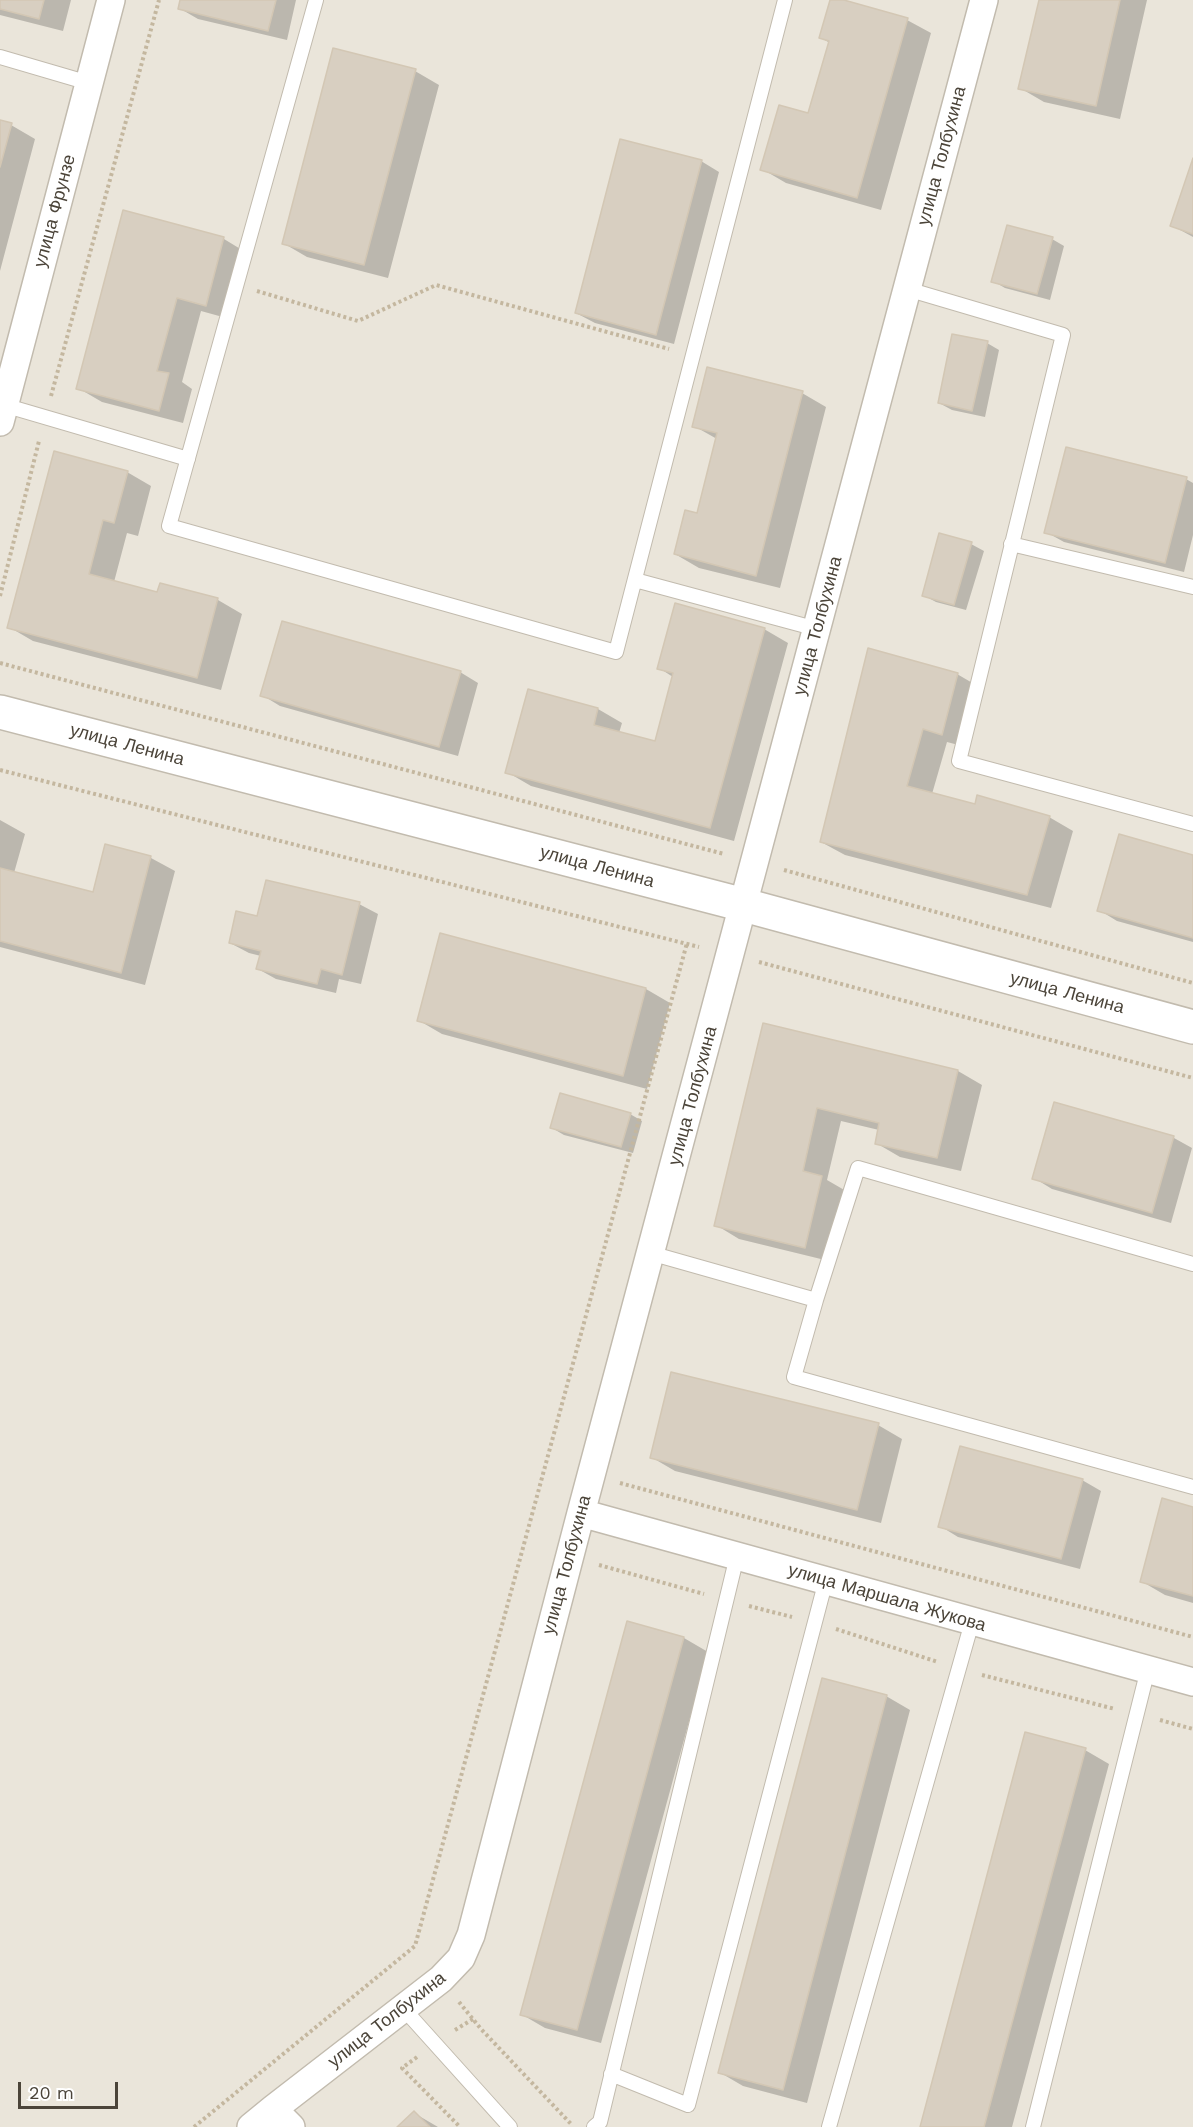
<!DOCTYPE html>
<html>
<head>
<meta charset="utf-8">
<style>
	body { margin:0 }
	#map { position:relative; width:1193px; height:2127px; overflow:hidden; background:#f6f3ec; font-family:"Work Sans",sans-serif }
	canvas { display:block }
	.scale { position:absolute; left:18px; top:2082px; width:100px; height:27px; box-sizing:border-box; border:3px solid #4b4439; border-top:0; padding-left:8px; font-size:18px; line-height:21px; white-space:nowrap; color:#4b4439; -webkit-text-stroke:4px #fff; paint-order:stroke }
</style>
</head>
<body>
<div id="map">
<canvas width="1193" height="2127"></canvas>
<div class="scale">20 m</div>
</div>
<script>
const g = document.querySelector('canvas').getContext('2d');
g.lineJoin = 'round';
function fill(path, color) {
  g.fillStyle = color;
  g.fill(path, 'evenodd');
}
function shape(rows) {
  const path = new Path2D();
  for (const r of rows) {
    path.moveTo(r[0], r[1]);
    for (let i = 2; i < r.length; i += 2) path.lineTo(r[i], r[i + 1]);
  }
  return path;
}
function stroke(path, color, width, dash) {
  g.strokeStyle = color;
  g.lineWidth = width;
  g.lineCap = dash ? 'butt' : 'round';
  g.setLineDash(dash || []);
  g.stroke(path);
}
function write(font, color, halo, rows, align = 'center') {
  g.font = font + ' "Work Sans",sans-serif';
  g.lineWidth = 6;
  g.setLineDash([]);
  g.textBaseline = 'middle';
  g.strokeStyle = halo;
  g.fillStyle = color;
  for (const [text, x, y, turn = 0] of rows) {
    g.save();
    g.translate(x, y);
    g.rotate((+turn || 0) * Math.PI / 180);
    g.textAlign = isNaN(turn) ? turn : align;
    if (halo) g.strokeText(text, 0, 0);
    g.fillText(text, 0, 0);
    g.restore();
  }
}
fill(shape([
	[0,0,1193,0,1193,2127,0,2127]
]), '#eae5da');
fill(shape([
	[0,0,71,0,63,31,0,15],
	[181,0,296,0,287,40,198,19,179,8],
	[832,0,839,0,907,20,931,33,881,210,786,183,762,169,809,115,830,43,821,38],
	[1040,0,1147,0,1120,119,1044,102,1020,88],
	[415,71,439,85,388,278,307,257,283,243],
	[0,122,11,125,35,139,0,271],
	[701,161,719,172,674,344,595,323,576,313],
	[1193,163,1193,237,1171,225],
	[125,212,224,239,247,253,230,319,201,311,182,382,192,389,183,423,102,402,78,388],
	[1052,239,1064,246,1050,300,1005,288,993,281],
	[987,343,999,350,985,417,952,410,939,403],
	[802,393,826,407,780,588,699,568,675,554,698,515,717,439,694,426],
	[127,472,151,486,138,536,127,533,114,582,158,593,161,584,218,600,242,614,221,690,33,641,9,627],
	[1186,479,1193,483,1193,535,1184,572,1064,542,1046,532],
	[971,544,984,551,966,610,936,602,923,595],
	[764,629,788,643,734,841,531,786,507,772,598,709,622,723,619,733,656,743,673,677,659,668],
	[460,672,478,683,458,756,280,706,262,695],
	[957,674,981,688,966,747,947,742,932,794,976,806,1049,817,1073,831,1051,908,845,855,821,842],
	[0,820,25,834,14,873,94,894,106,846,151,858,175,871,145,985,0,947],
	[1193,857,1193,942,1117,921,1099,910],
	[359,904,378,914,361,984,339,979,336,993,276,979,258,969,261,956,249,953,230,943,258,918],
	[441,935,646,989,670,1003,647,1089,442,1034,418,1020],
	[764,1025,958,1071,982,1085,961,1171,900,1157,876,1143,879,1130,841,1121,827,1180,846,1191,829,1261,739,1239,716,1225],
	[1055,1104,1174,1138,1192,1148,1171,1223,1052,1189,1034,1178],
	[630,1114,642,1121,633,1153,564,1135,552,1128],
	[878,1425,902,1439,881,1523,675,1471,651,1457],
	[1082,1480,1101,1491,1080,1569,958,1537,940,1526],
	[1193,1508,1193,1603,1165,1595,1141,1581],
	[628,1623,684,1638,708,1652,601,2043,545,2028,521,2014],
	[886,1696,910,1710,807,2103,743,2086,719,2072],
	[1085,1750,1109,1764,1012,2127,923,2127],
	[414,2113,438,2127,439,2127,400,2127]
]), '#0003');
const building = shape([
	[0,0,44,0,39,19,0,9,0,0],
	[180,0,276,0,268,31,178,9,180,0],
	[830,0,844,0,908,18,857,198,760,170,779,105,808,113,829,41,819,38,830,0],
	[1039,0,1120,0,1096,106,1018,89,1039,0],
	[333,48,416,69,364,265,282,244,333,48],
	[0,120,12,123,0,167,0,120],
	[620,139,702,160,656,335,575,313,620,139],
	[1193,158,1193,234,1170,226,1193,158],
	[123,210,224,237,206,306,177,298,157,371,169,373,159,411,76,389,123,210],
	[1007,225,1053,237,1037,294,991,282,1007,225],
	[952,334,988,341,972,411,938,403,952,334],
	[707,367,803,391,756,576,674,554,685,510,697,513,717,433,692,427,707,367],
	[1066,447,1187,477,1165,563,1044,533,1066,447],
	[54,451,128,471,114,523,103,520,89,574,157,592,160,583,218,598,197,678,7,628,54,451],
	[939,533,972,542,954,605,922,596,939,533],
	[675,603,765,628,710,828,505,773,528,689,598,708,594,725,655,741,673,673,657,669,675,603],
	[282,621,461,671,439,747,260,696,282,621],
	[868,648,958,673,942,735,923,729,907,786,975,804,977,795,1050,816,1027,895,820,842,868,648],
	[1119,834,1193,855,1193,938,1097,911,1119,834],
	[105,844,151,856,121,973,0,941,0,868,93,892,105,844],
	[266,880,360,902,342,975,321,969,317,984,256,969,261,951,229,943,236,911,257,916,266,880],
	[440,933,646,988,623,1076,417,1021,440,933],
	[763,1023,958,1070,937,1158,875,1144,879,1123,817,1108,803,1171,822,1176,805,1248,714,1226,763,1023],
	[560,1093,631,1113,621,1147,550,1128,560,1093],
	[1054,1102,1174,1136,1152,1213,1032,1179,1054,1102],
	[671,1372,879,1423,857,1510,650,1458,671,1372],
	[960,1446,1083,1479,1061,1559,938,1527,960,1446],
	[1162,1498,1193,1507,1193,1596,1140,1582,1162,1498],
	[627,1621,684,1637,577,2030,520,2015,627,1621],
	[822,1678,887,1695,783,2090,718,2073,822,1678],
	[1025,1732,1086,1748,984,2127,920,2127,1025,1732],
	[414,2111,430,2127,397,2127,414,2111]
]);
fill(building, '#d8cfc1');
stroke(building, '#d3c7b4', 1.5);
const service = shape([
	[316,0,169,526,616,652,785,0],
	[0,57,89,83],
	[907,289,1063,335,959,761,1193,824],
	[0,404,188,459],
	[1011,544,1193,587],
	[635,580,817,629],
	[650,1253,816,1300],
	[1193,1264,858,1168,816,1300,794,1377,1193,1487],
	[402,2007,510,2127],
	[611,2074,688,2105,826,1580],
	[594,2127,600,2122,737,1556],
	[829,2127,972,1622],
	[1033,2127,1148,1669]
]);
const minor = shape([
	[0,422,111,0],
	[581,1513,1193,1682],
	[273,2109,441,1979,461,1958,471,1935,581,1513,984,0],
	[251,2127,273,2109,291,2127]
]);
const tertiary = shape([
	[0,712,744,905,1193,1027]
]);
stroke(service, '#c2bbae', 16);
stroke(minor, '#c2bbae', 30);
stroke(tertiary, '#c2bbae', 36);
stroke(shape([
	[257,291,358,321,436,285,669,349],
	[51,396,159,0],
	[0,596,39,441],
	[0,663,724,854],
	[0,770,699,947],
	[784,870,1193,983],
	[759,962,1193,1078],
	[620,1483,1193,1637],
	[599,1565,704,1594],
	[749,1606,792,1617],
	[836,1629,938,1662],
	[982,1675,1115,1709],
	[1160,1720,1193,1729],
	[459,2002,481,2029,571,2124],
	[455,2030,473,2019],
	[417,2057,402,2068,460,2127],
	[194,2127,415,1946,687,943]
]), '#c4b79f', 4, [3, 3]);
stroke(service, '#fff', 14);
stroke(minor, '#fff', 27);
stroke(tertiary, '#fff', 33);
write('18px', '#4b4439', '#fff', [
	["улица Толбухина",942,156,-75],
	["улица Фрунзе",55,211,-75],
	["улица Толбухина",818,626,-75],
	["улица Ленина",127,745,15],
	["улица Ленина",597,867,15],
	["улица Ленина",1067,993,15],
	["улица Толбухина",693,1096,-75],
	["улица Толбухина",567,1565,-75],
	["улица Маршала Жукова",887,1598,16],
	["улица Толбухина",387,2020,-38]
]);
</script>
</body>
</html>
